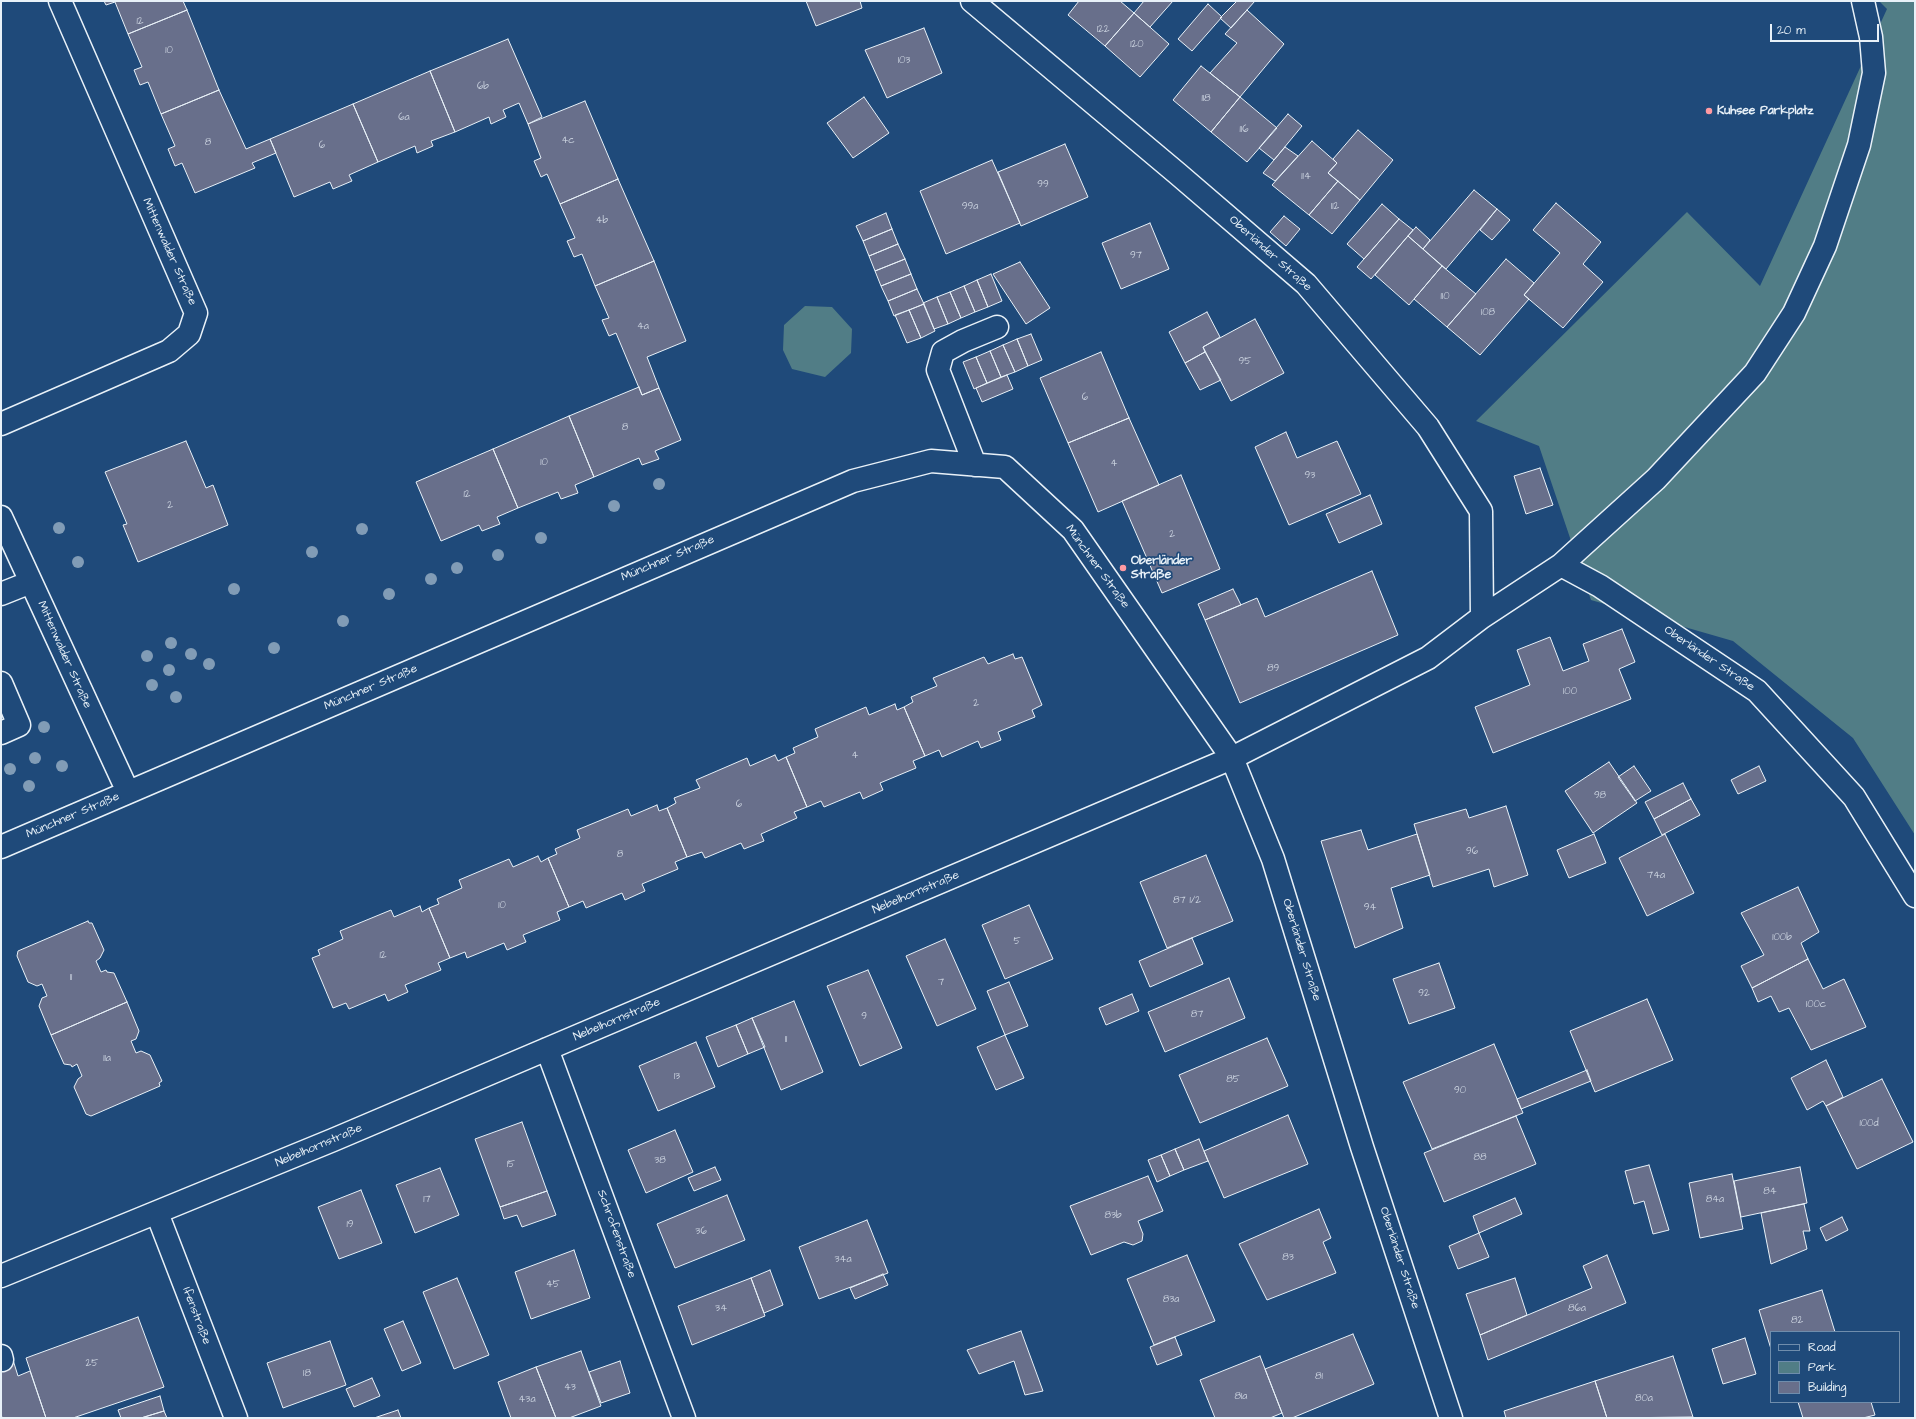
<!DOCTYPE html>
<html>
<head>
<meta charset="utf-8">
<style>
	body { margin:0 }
	#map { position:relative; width:1916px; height:1419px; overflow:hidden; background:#1f4a7a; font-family:"Architects Daughter",sans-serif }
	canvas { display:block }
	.frame { position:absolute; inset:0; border:2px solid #e8f1f8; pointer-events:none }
	.legend { position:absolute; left:1770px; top:1331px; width:130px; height:72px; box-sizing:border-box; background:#1f4a7a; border:1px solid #6f8dac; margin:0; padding:5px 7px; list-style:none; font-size:12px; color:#e8f1f8 }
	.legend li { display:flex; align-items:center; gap:8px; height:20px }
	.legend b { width:20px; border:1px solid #6f8dac }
	.scale { position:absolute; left:1770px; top:24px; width:109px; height:18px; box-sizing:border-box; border:2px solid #e8f1f8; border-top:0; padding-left:5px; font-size:12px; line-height:14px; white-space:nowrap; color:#e8f1f8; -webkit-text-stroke:3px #1f4a7a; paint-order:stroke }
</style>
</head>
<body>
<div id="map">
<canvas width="1916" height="1419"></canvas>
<div class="frame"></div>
<ul class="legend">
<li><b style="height:5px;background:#1f4a7a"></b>Road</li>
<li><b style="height:11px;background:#517d86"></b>Park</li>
<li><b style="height:11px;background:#686f8b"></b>Building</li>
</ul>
<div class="scale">20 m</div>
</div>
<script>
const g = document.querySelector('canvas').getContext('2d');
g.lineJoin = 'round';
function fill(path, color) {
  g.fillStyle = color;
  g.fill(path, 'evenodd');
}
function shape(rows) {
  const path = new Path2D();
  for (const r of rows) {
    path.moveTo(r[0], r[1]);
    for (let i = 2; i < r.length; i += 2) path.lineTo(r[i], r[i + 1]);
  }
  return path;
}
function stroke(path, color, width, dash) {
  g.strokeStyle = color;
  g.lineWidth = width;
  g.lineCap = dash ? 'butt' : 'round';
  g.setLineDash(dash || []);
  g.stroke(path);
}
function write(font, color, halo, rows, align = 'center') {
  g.font = font + ' "Architects Daughter",sans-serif';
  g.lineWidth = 3.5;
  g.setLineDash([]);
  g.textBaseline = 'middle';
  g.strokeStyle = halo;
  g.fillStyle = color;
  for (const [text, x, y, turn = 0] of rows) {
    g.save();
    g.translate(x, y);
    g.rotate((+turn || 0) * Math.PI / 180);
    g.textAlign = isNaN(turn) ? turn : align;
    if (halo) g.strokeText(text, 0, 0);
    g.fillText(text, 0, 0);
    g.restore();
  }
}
fill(shape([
	[1879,1,1915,1,1915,835,1853,738,1733,641,1591,600,1539,446,1476,421,1687,212,1760,286,1887,9],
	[805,306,832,307,852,329,851,353,825,377,792,369,783,350,784,325]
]), '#517d86');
const building = shape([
	[104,1,183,1,187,10,128,34,115,2,106,5,104,1],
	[806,1,860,1,862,8,816,26,806,1],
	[1079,1,1120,1,1134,13,1105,46,1068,15,1079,1],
	[1144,1,1173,1,1150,27,1134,13,1144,1],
	[1237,1,1255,1,1231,28,1220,18,1237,1],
	[1208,4,1222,17,1192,51,1178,39,1208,4],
	[187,10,219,90,161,114,148,82,140,85,134,70,142,67,128,34,187,10],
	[1247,10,1284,44,1240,97,1210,73,1237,43,1225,34,1247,10],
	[1134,13,1169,44,1140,77,1105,46,1134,13],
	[924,28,942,73,887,98,865,50,924,28],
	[508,39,542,117,528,124,519,103,503,110,506,117,491,124,489,117,455,132,430,71,508,39],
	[1201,66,1240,97,1211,132,1173,100,1201,66],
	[430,71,455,132,431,141,433,146,417,153,415,146,378,162,353,104,430,71],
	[219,90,246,149,270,139,276,153,252,163,255,168,195,193,182,163,175,166,168,149,175,146,161,114,219,90],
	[864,97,889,133,853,158,827,123,864,97],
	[1240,97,1277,128,1247,162,1211,132,1240,97],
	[585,101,618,179,560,204,547,174,541,177,534,161,541,158,528,124,585,101],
	[353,104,378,162,349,175,352,181,333,189,330,182,294,197,270,139,353,104],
	[1288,114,1302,126,1274,160,1259,148,1288,114],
	[1358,130,1393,160,1360,200,1328,173,1337,163,1333,159,1358,130],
	[1312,141,1337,163,1328,173,1338,181,1309,215,1272,185,1312,141],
	[1065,144,1088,197,1021,226,998,172,1065,144],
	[1285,147,1298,156,1275,181,1263,173,1285,147],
	[992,160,1020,223,946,254,920,191,992,160],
	[618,179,654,261,595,286,582,254,574,257,567,241,575,238,560,204,618,179],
	[1338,181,1360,200,1332,234,1309,215,1338,181],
	[1474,190,1497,209,1446,269,1423,249,1474,190],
	[1556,203,1601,242,1583,264,1603,282,1563,328,1524,295,1560,253,1533,230,1556,203],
	[1382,204,1399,219,1364,259,1347,244,1382,204],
	[1497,209,1510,220,1492,240,1480,230,1497,209],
	[886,213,892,229,863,241,856,226,886,213],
	[1284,216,1300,229,1286,246,1270,232,1284,216],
	[1399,219,1413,230,1371,279,1357,267,1399,219],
	[1150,223,1169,269,1121,289,1102,243,1150,223],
	[1416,227,1430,240,1423,249,1408,236,1416,227],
	[892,229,898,244,869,256,863,241,892,229],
	[1408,236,1442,266,1409,305,1375,275,1408,236],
	[898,244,905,259,875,271,869,256,898,244],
	[905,259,911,274,881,286,875,271,905,259],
	[1506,259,1534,283,1524,295,1529,299,1480,355,1447,327,1506,259],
	[654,261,686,341,647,357,659,388,642,395,616,333,609,336,602,320,609,318,595,286,654,261],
	[1020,262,1050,308,1026,324,993,274,1020,262],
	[1442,266,1476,294,1447,327,1414,299,1442,266],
	[911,274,917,289,888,301,881,286,911,274],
	[991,274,1002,301,988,307,977,280,991,274],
	[977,280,988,307,975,312,964,286,977,280],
	[964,286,975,312,961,318,950,292,964,286],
	[917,289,924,304,894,316,888,301,917,289],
	[950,292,961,318,948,324,937,297,950,292],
	[937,297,948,324,934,329,923,303,937,297],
	[924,304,935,331,921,338,909,310,924,304],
	[909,310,921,338,907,343,895,315,909,310],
	[1207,312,1220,337,1203,347,1205,352,1185,363,1169,332,1207,312],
	[1255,319,1284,373,1231,401,1203,347,1255,319],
	[1031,334,1042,360,1028,366,1017,339,1031,334],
	[1017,339,1028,366,1015,372,1003,345,1017,339],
	[1003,345,1015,372,1001,377,990,351,1003,345],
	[990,351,1001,377,987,383,976,357,990,351],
	[1101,352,1129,418,1068,443,1040,378,1101,352],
	[1205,352,1221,380,1200,390,1185,363,1205,352],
	[976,357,987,383,974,389,963,362,976,357],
	[1007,375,1013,389,982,402,976,388,1007,375],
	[639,387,642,395,659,388,681,440,655,451,659,459,642,465,639,458,594,477,569,416,639,387],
	[569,416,594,477,575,485,578,493,561,499,558,492,518,508,493,449,569,416],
	[1129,418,1159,485,1098,512,1068,443,1129,418],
	[1286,432,1297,458,1337,441,1361,494,1289,525,1255,447,1286,432],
	[186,441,206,488,213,485,228,525,138,562,123,525,127,524,105,472,186,441],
	[493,449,518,508,497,517,500,524,482,531,479,525,441,541,416,482,493,449],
	[1540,468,1553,505,1526,514,1514,476,1540,468],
	[1181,475,1220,569,1162,593,1122,501,1181,475],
	[1370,495,1382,524,1339,543,1326,514,1370,495],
	[1372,571,1398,635,1240,703,1205,620,1257,598,1265,617,1372,571],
	[1233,589,1241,605,1205,620,1198,604,1233,589],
	[1622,629,1635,662,1619,669,1631,699,1493,753,1475,707,1530,685,1517,650,1550,637,1563,671,1589,661,1583,644,1622,629],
	[1013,654,1015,659,1022,657,1042,705,1032,710,1035,717,998,732,1001,740,981,748,978,741,942,757,939,750,925,756,904,707,913,702,911,697,937,686,933,678,984,657,988,664,1013,654],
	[895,704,897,710,904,707,925,756,913,761,916,768,880,783,883,790,863,799,860,792,824,807,821,801,807,807,786,757,795,753,793,748,818,737,815,729,866,707,869,715,895,704],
	[775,755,778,761,786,757,807,807,794,812,797,818,761,834,764,841,744,849,741,843,705,858,702,852,687,857,667,808,676,803,674,798,700,788,696,780,747,758,750,766,775,755],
	[1609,762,1637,803,1593,833,1565,791,1609,762],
	[1634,766,1651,791,1635,801,1618,777,1634,766],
	[1759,766,1766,781,1738,794,1731,780,1759,766],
	[1683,783,1691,799,1654,819,1645,802,1683,783],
	[1691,799,1700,815,1662,835,1654,819,1691,799],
	[657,805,659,811,667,808,687,857,675,862,678,869,642,884,645,891,625,900,622,893,586,908,583,901,569,907,548,858,557,854,555,849,580,838,577,830,628,809,631,816,657,805],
	[1506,806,1528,875,1494,887,1489,869,1433,887,1414,824,1466,809,1469,818,1506,806],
	[1361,830,1368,850,1417,834,1430,875,1391,888,1403,928,1355,948,1321,841,1361,830],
	[1594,834,1606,863,1569,878,1557,850,1594,834],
	[1665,834,1694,893,1647,916,1619,858,1665,834],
	[1206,855,1233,921,1167,948,1140,882,1206,855],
	[538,856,541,862,548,858,569,907,557,912,560,920,523,935,526,942,507,950,504,943,467,958,465,952,450,958,429,908,439,904,437,899,462,888,459,880,509,859,513,867,538,856],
	[1798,887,1819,932,1801,943,1808,959,1752,988,1741,966,1764,955,1741,913,1798,887],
	[1029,905,1053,959,1005,979,982,925,1029,905],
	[420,906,422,912,429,908,450,958,438,963,441,970,405,985,408,992,388,1001,385,994,349,1009,346,1003,333,1008,312,958,320,955,318,950,343,939,340,931,391,910,394,917,420,906],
	[88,921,89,923,92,923,104,950,100,958,96,961,101,972,106,970,107,972,114,973,127,1002,51,1035,39,1006,42,998,47,996,42,984,37,986,28,982,17,956,18,951,88,921],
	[1192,938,1203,964,1150,987,1139,961,1192,938],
	[945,939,976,1009,937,1026,906,956,945,939],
	[1808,959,1823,989,1844,979,1866,1027,1811,1050,1789,1008,1779,1012,1771,996,1758,1002,1752,988,1808,959],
	[1439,963,1455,1008,1409,1024,1393,979,1439,963],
	[868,970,902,1048,860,1066,827,986,868,970],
	[1229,978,1245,1018,1165,1052,1148,1012,1229,978],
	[1009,982,1028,1026,1005,1035,987,991,1009,982],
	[1132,994,1139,1011,1106,1025,1099,1008,1132,994],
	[1647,999,1673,1060,1595,1092,1570,1031,1647,999],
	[794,1001,823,1072,781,1090,752,1018,794,1001],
	[127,1002,139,1031,136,1039,131,1041,136,1053,141,1051,150,1055,162,1081,159,1083,160,1086,91,1116,86,1114,74,1087,78,1079,82,1076,77,1064,72,1067,71,1065,64,1064,51,1035,127,1002],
	[752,1018,765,1047,748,1054,736,1025,752,1018],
	[736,1025,748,1054,718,1067,706,1037,736,1025],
	[1005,1035,1024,1078,996,1090,977,1047,1005,1035],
	[1267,1038,1288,1086,1200,1123,1179,1075,1267,1038],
	[696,1042,715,1087,658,1111,639,1066,696,1042],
	[1494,1044,1523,1113,1432,1149,1403,1082,1494,1044],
	[1826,1060,1843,1097,1826,1106,1823,1101,1807,1110,1791,1078,1826,1060],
	[1587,1070,1591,1081,1521,1109,1517,1099,1587,1070],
	[1882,1079,1913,1142,1857,1169,1826,1106,1882,1079],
	[1288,1115,1308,1164,1224,1198,1204,1151,1288,1115],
	[1516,1116,1536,1164,1444,1202,1424,1153,1516,1116],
	[522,1122,547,1191,500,1207,475,1139,522,1122],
	[675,1130,693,1172,646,1193,628,1150,675,1130],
	[1199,1139,1208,1161,1184,1170,1175,1149,1199,1139],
	[1175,1149,1184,1170,1170,1176,1161,1155,1175,1149],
	[1161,1155,1170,1176,1157,1182,1148,1160,1161,1155],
	[1649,1165,1669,1230,1653,1234,1644,1201,1634,1204,1625,1171,1649,1165],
	[715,1167,721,1180,694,1191,688,1178,715,1167],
	[1800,1167,1807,1203,1741,1217,1734,1181,1800,1167],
	[440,1168,459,1215,415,1233,396,1185,440,1168],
	[1732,1174,1743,1229,1700,1238,1689,1183,1732,1174],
	[1148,1176,1163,1211,1138,1221,1143,1234,1142,1241,1133,1245,1124,1242,1091,1255,1070,1206,1148,1176],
	[361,1190,382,1243,339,1259,318,1207,361,1190],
	[547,1191,556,1215,522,1227,517,1215,504,1219,500,1207,547,1191],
	[727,1195,745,1240,675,1268,657,1224,727,1195],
	[1515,1198,1522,1214,1479,1233,1473,1216,1515,1198],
	[1804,1204,1810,1231,1803,1231,1807,1249,1771,1264,1761,1213,1804,1204],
	[1319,1209,1331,1238,1323,1242,1336,1273,1267,1300,1239,1244,1319,1209],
	[1842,1217,1848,1230,1826,1241,1820,1228,1842,1217],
	[867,1220,888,1273,819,1299,799,1247,867,1220],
	[1479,1233,1489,1257,1458,1269,1449,1246,1479,1233],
	[574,1250,590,1298,531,1319,515,1272,574,1250],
	[1187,1255,1215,1321,1154,1345,1127,1279,1187,1255],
	[1607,1255,1626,1303,1488,1360,1480,1335,1592,1288,1583,1266,1607,1255],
	[770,1270,783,1305,764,1313,751,1278,770,1270],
	[883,1274,888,1285,855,1299,850,1288,883,1274],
	[457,1278,489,1355,454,1369,423,1292,457,1278],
	[751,1278,765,1316,692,1345,678,1306,751,1278],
	[1515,1278,1527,1315,1480,1335,1466,1294,1515,1278],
	[1822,1290,1835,1332,1771,1332,1771,1349,1759,1310,1822,1290],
	[138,1317,164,1387,73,1418,46,1418,26,1358,138,1317],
	[403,1321,421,1363,402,1371,384,1329,403,1321],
	[1021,1331,1043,1391,1025,1395,1014,1361,979,1374,967,1350,1021,1331],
	[1353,1334,1374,1384,1292,1418,1284,1418,1265,1369,1353,1334],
	[1175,1337,1182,1355,1157,1365,1150,1347,1175,1337],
	[1745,1338,1756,1374,1723,1384,1712,1349,1745,1338],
	[330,1341,346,1385,283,1408,267,1363,330,1341],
	[581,1351,601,1406,569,1418,556,1418,536,1367,581,1351],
	[1260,1356,1282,1413,1270,1418,1215,1418,1200,1380,1260,1356],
	[1673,1356,1693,1417,1607,1418,1595,1381,1673,1356],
	[13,1360,18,1376,30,1371,46,1418,2,1418,1,1413,1,1365,13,1360],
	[620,1361,630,1393,601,1403,589,1372,620,1361],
	[536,1367,556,1418,511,1418,498,1382,536,1367],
	[372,1378,380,1396,354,1407,346,1389,372,1378],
	[1595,1381,1607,1418,1506,1418,1504,1411,1595,1381],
	[160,1396,164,1411,141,1418,121,1418,118,1410,160,1396],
	[1798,1402,1871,1402,1875,1415,1863,1418,1803,1418,1798,1402],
	[398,1410,401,1418,374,1418,398,1410],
	[164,1411,167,1418,141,1418,164,1411]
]);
fill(building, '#686f8b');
stroke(building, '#e8f1f8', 1);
const minor = shape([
	[972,1,1178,174,1306,284,1428,427,1481,511,1482,617],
	[1,424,169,351,189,334,196,313,60,1],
	[975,465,938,370,943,352,963,341,997,327],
	[1,517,128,792],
	[1561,565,1600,586,1757,691,1854,797,1915,896],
	[1,594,31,582],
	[1,683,19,725,1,733],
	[1,847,853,481,931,461,1005,467,1073,530,1232,758,1273,859,1362,1147,1451,1418],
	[547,1049,684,1418],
	[157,1213,236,1418],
	[1,1276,333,1140,1232,758,1428,658,1482,617,1561,565,1656,479,1755,373,1794,313,1825,246,1859,145,1874,73,1871,37,1863,1],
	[1,1356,2,1360]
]);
stroke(minor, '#e8f1f8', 25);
stroke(minor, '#1f4a7a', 22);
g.fillStyle = '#819cb6';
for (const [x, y] of [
	[659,484],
	[614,506],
	[59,528],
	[362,529],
	[541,538],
	[312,552],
	[498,555],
	[78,562],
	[457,568],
	[431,579],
	[234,589],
	[389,594],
	[343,621],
	[171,643],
	[274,648],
	[191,654],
	[147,656],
	[209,664],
	[169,670],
	[152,685],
	[176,697],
	[44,727],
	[35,758],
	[62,766],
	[10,769],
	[29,786]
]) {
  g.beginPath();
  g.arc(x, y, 6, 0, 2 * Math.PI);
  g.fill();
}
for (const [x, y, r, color] of [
	[1709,111,4,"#ff9aa2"],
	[1123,568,4,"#ff9aa2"]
]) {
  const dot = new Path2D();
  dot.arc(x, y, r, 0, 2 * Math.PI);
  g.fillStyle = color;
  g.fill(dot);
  stroke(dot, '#1f4a7a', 1.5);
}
write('10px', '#c8d0dd', null, [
	["12",140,22],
	["122",1103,30],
	["120",1137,45],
	["10",169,51],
	["103",904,61],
	["6b",483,87],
	["118",1206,99],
	["6a",404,118],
	["116",1244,130],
	["4c",568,141],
	["8",208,143],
	["6",322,146],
	["114",1306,177],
	["99",1043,185],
	["99a",970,207],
	["112",1335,207],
	["4b",602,221],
	["97",1136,256],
	["110",1445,297],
	["108",1488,313],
	["4a",643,327],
	["95",1245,362],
	["6",1085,398],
	["8",625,428],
	["10",544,463],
	["4",1114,464],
	["93",1310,476],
	["12",467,495],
	["2",170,506],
	["2",1172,535],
	["89",1273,669],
	["100",1570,692],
	["2",976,704],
	["4",855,756],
	["98",1600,796],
	["6",739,805],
	["96",1472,852],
	["8",620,855],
	["74a",1656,876],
	["87 1/2",1187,901],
	["10",502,906],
	["94",1370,908],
	["100b",1782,938],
	["5",1017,942],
	["12",383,956],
	["11",71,978],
	["7",941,983],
	["92",1424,994],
	["100c",1816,1005],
	["87",1197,1015],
	["9",864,1017],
	["11",786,1040],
	["11a",107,1059],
	["13",677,1077],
	["85",1233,1080],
	["90",1460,1091],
	["100d",1869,1124],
	["88",1480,1158],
	["38",660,1161],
	["15",511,1165],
	["84",1770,1192],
	["17",427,1200],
	["84a",1715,1200],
	["83b",1113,1216],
	["19",350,1225],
	["36",701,1232],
	["83",1288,1258],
	["34a",843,1260],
	["45",553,1285],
	["83a",1171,1300],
	["34",721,1309],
	["86a",1577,1309],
	["82",1797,1321],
	["25",92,1364],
	["18",307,1374],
	["81",1319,1377],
	["43",570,1388],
	["81a",1241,1397],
	["80a",1644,1399],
	["43a",527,1400]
]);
write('bold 12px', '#e8f1f8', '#1f4a7a', [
	["Kuhsee Parkplatz",1717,111],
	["Oberländer",1131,561],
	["Straße",1131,575]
], 'left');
write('12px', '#e8f1f8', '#1f4a7a', [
	["Mittenwalder Straße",169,252,66],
	["Oberländer Straße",1270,254,42],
	["Münchner Straße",668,559,-23],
	["Münchner Straße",1097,567,54],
	["Mittenwalder Straße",64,655,66],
	["Oberländer Straße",1709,659,34],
	["Münchner Straße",371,688,-23],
	["Münchner Straße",73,816,-23],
	["Nebelhornstraße",916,893,-23],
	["Oberländer Straße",1301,950,73],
	["Nebelhornstraße",617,1020,-23],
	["Nebelhornstraße",319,1146,-23],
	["Schrofenstraße",616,1234,70],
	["Oberländer Straße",1399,1258,72],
	["Ifenstraße",196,1316,69]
]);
</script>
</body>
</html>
